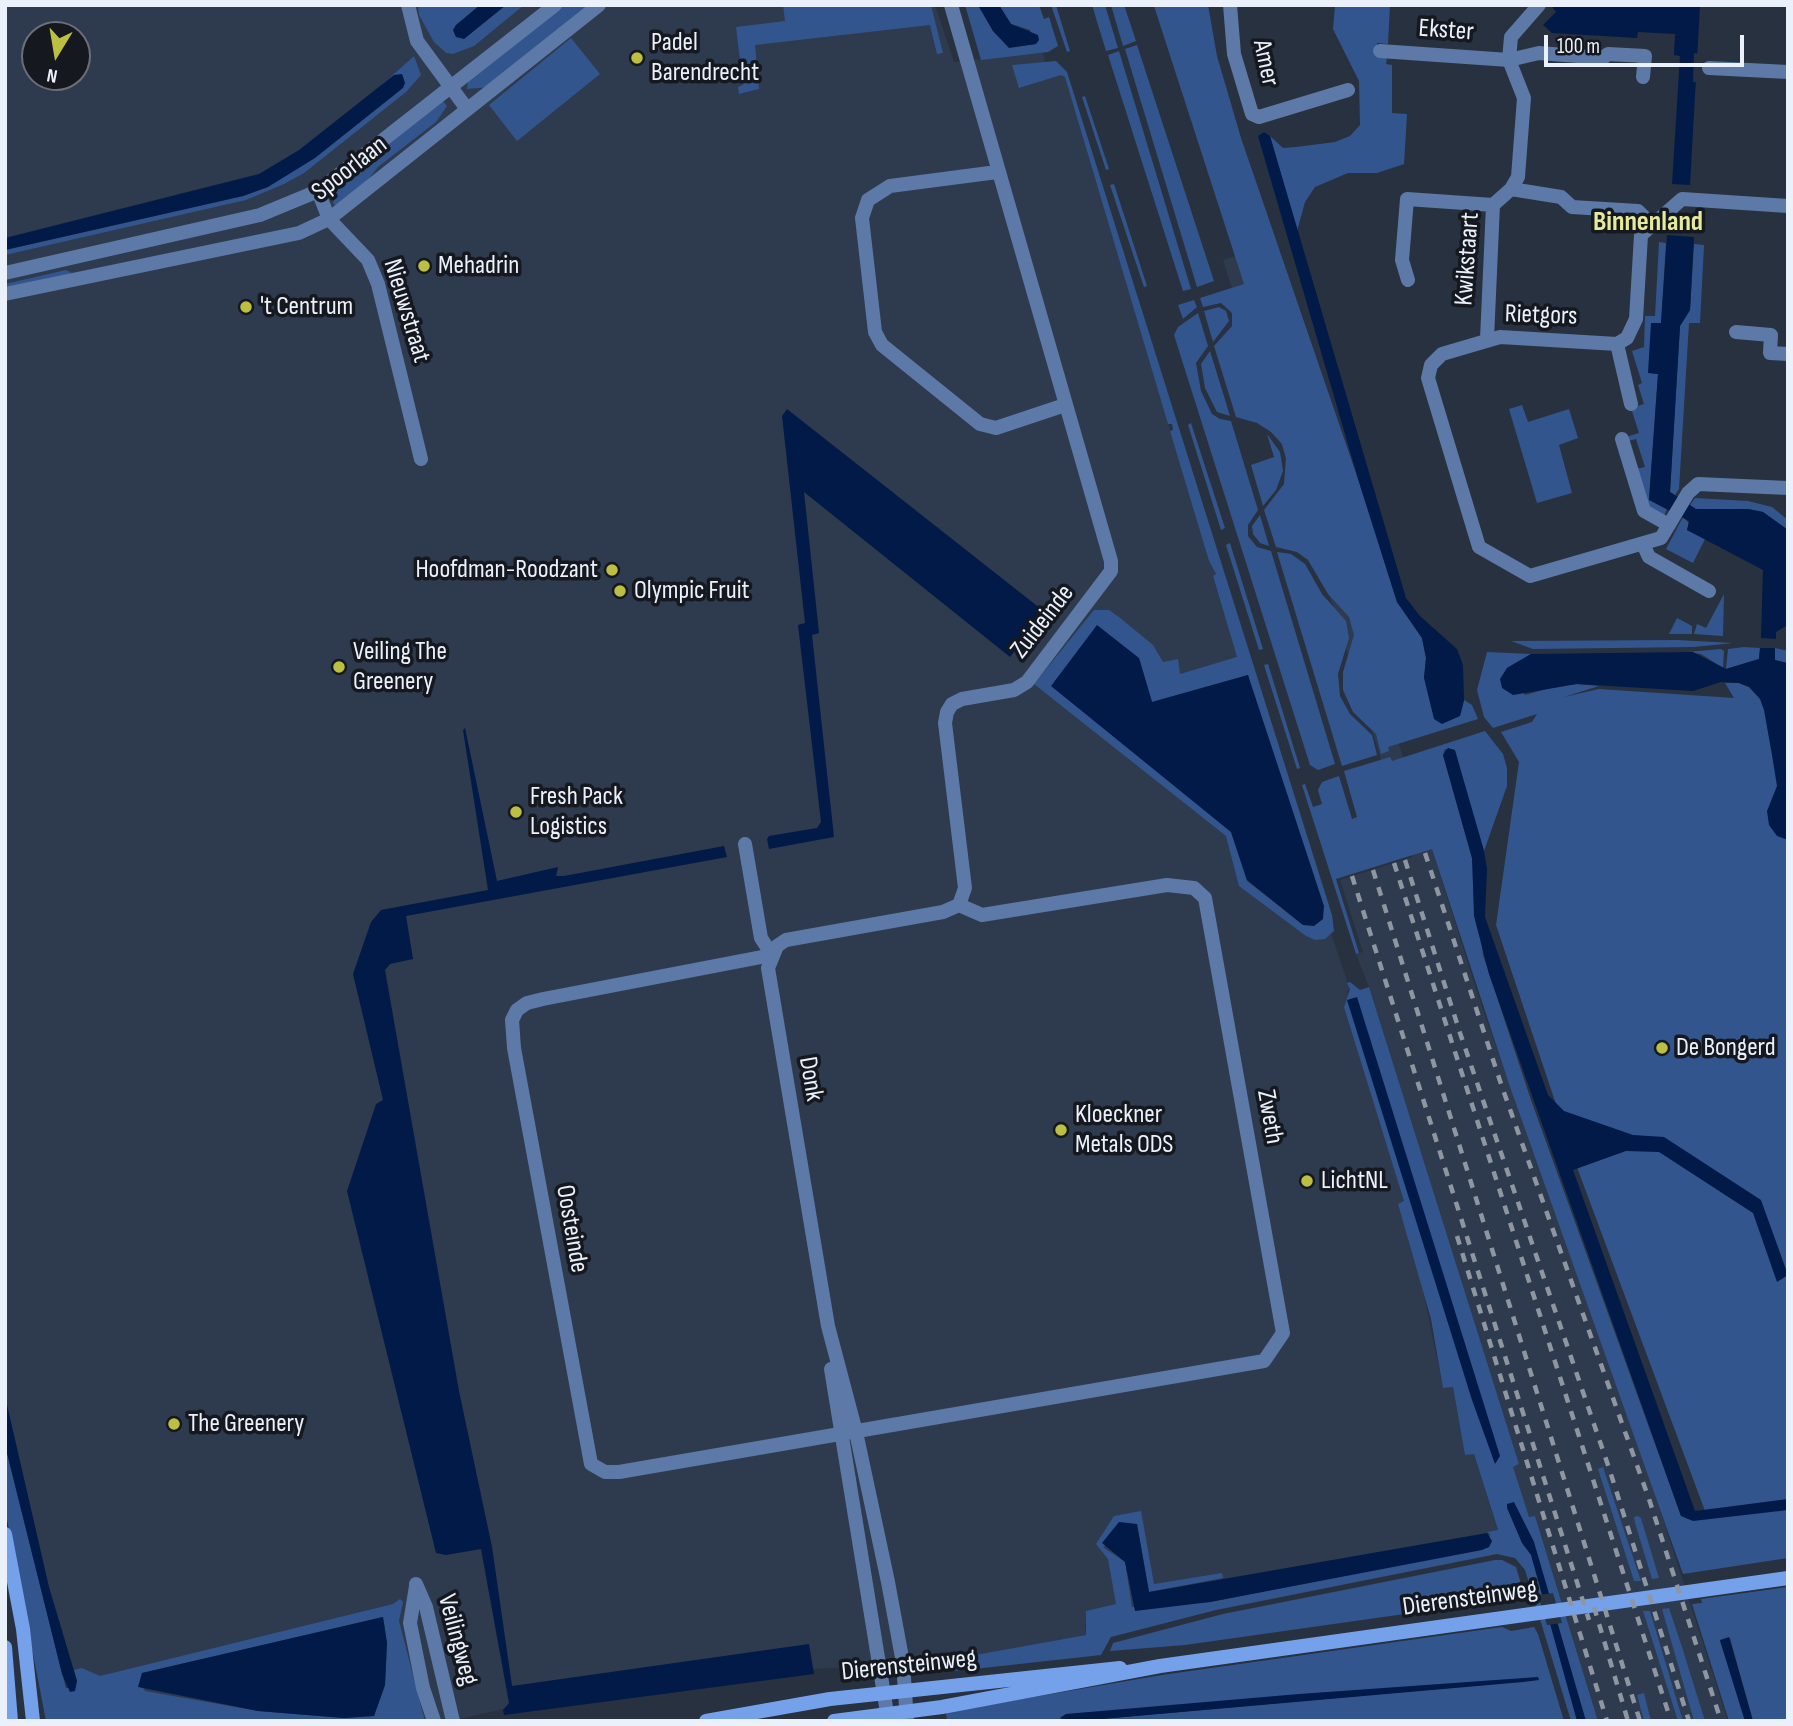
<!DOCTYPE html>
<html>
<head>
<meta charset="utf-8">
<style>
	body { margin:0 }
	#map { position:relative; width:1793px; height:1726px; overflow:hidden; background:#28313f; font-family:"Sofia Sans Condensed",sans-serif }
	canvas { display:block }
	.frame { position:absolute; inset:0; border:7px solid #ebf1fb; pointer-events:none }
	.north { position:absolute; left:21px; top:21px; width:70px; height:70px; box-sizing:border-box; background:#15191f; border:2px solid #6b6f77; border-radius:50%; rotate:191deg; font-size:19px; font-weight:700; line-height:28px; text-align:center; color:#ebf1fb }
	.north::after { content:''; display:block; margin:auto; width:24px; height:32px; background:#bdbf43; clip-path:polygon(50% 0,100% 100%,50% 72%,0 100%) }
	.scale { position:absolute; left:1544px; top:35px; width:200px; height:32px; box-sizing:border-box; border:4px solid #ebf1fb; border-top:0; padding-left:9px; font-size:21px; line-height:24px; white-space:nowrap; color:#ebf1fb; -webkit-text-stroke:5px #15191f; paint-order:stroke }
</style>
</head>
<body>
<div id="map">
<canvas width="1793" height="1726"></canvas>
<div class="frame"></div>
<div class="north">N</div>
<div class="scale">100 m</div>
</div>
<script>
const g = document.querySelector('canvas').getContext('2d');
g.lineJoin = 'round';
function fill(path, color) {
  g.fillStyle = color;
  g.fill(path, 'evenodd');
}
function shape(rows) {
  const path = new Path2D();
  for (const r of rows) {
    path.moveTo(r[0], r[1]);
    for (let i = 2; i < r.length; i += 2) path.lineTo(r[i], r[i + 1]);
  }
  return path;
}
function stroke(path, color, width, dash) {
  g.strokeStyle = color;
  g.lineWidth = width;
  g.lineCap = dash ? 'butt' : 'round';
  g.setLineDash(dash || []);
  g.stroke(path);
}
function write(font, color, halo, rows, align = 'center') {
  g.font = font + ' "Sofia Sans Condensed",sans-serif';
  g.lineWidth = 7;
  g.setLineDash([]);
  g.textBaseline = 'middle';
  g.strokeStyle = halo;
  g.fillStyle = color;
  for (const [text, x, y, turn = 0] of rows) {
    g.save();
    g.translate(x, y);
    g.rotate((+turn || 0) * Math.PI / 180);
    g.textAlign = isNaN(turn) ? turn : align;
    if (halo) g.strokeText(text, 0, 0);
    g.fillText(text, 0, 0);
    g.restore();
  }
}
fill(shape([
	[5,5,935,5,954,62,1043,52,1045,62,1065,76,1209,561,1216,575,1213,576,1243,676,1350,989,1347,991,1405,1201,1443,1388,1453,1387,1465,1454,1474,1454,1498,1531,1486,1539,1085,1624,1086,1635,944,1662,795,1670,521,1705,451,1721,336,1721,82,1696,62,1674,5,1439],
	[35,35,77,35,77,77,35,77],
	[1244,253,1479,998,1656,1497,1728,1721,1598,1721,1535,1516,1529,1518,1512,1466,1519,1464,1369,987,1356,954,1363,952,1340,880,1412,857,1223,260]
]), '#2e3a4d');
fill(shape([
	[418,5,480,5,456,25,453,30,456,37,466,37,506,5,524,5,474,46,453,54,446,53,434,42,419,15],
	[562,5,593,5,490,87,467,89,468,81],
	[783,5,931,5,943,53,937,54,930,25,755,45,759,89,739,94,738,87,743,85,736,27,785,21],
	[965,5,978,5,993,31,1009,47,1036,44,1030,30,1011,24,999,5,1039,5,1044,19,1049,17,1058,46,1048,52,981,60],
	[1051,5,1056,5,1070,51,1067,52],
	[1092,5,1105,5,1118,48,1106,51],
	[1111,5,1124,5,1136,41,1123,46],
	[1208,5,1217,56,1241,138,1359,482,1397,602,1422,638,1426,658,1424,678,1460,716,1464,700,1472,705,1478,719,1388,747,1389,751,1381,754,1376,734,1353,712,1343,690,1343,672,1354,635,1349,617,1328,594,1308,560,1297,552,1276,547,1264,510,1284,484,1286,458,1282,444,1271,432,1257,423,1236,417,1214,346,1232,326,1232,313,1221,303,1203,307,1200,298,1244,284,1154,6],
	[1335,5,1390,5,1388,44,1377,43,1377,56,1387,57,1386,64,1392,65,1392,113,1407,114,1404,164,1377,173,1348,173,1315,187,1305,202,1297,231,1270,136,1283,148,1296,147,1335,142,1350,136,1360,125,1359,81,1333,29],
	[571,38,600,74,517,141,489,105],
	[1137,45,1214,281,1197,287,1125,49],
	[1119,51,1191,289,1183,291,1108,55],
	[414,56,421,75,406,92,304,173,284,184,246,200,5,255,5,250,243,196,268,187],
	[1056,61,1067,72,1332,915,1334,931,1325,939,1315,940,1306,936,1239,886,1226,836,1034,684,1094,610,1109,610,1119,617,1153,645,1163,662,1178,659,1180,674,1237,657,1213,576,1216,574,1209,561,1170,431,1173,430,1172,424,1168,424,1065,77,1061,75,1019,88,1012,65],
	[1139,658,1152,702,1248,675,1303,925,1247,881,1231,832,1052,685],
	[1085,96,1109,169,1106,170,1082,97],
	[442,100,447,106,436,122,378,167,356,195,337,206,333,204,335,189,342,182],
	[1114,184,1147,286,1144,287,1110,185],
	[1659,242,1666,243,1661,323,1652,323,1649,373,1658,374,1649,499,1667,509,1664,516,1647,508,1636,469,1645,467,1636,439,1628,441,1626,437,1639,433,1631,408,1644,404,1638,385,1642,383,1632,351,1644,347,1645,316,1655,316],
	[1694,244,1704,245,1700,323,1689,323,1679,489,1675,495,1670,492,1680,326,1690,310],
	[66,270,72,273,5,291,5,284],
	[1194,300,1197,307,1183,319,1178,305],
	[1219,307,1226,311,1229,321,1213,342,1204,311],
	[1198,313,1208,346,1196,363,1201,391,1212,414,1220,419,1231,421,1258,510,1248,525,1248,536,1257,547,1271,551,1335,764,1318,770,1310,765,1174,335,1178,327],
	[1210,351,1230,416,1217,412,1205,388,1201,364],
	[1522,405,1528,422,1569,409,1578,438,1559,445,1572,493,1537,503,1509,409],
	[1191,423,1225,528,1221,530,1188,425],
	[1267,434,1280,452,1283,471,1276,490,1263,506,1251,465,1274,457],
	[1695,498,1748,501,1772,507,1788,520,1788,530,1763,512,1748,509,1695,509,1690,505],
	[1260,515,1269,546,1260,543,1253,534,1252,526],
	[1683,517,1690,524,1687,530,1705,539,1693,563,1666,549],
	[1230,543,1263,649,1259,650,1226,545],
	[1277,552,1291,554,1305,564,1322,594,1346,621,1349,638,1338,674,1340,696,1350,714,1372,735,1377,755,1342,766],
	[1724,594,1723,636,1694,634,1697,624,1706,628],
	[1677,618,1692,626,1692,634,1669,634],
	[1677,640,1733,643,1694,647,1533,649,1511,641],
	[1744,647,1760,648,1759,659,1726,669,1728,649],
	[1775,648,1788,651,1788,1558,1683,1574,1509,1084,1432,849,1336,879,1359,953,1356,954,1302,785,1305,784,1313,807,1322,804,1318,790,1322,782,1339,776,1352,819,1357,817,1344,771,1390,757,1392,761,1485,731,1503,754,1507,768,1507,786,1484,851,1454,750,1445,749,1443,755,1472,858,1483,955,1531,1100,1681,1516,1708,1519,1578,1170,1496,925,1519,762,1501,732,1532,722,1537,714,1493,728,1484,717,1477,690,1487,652,1531,654,1507,668,1525,695,1557,686,1577,684,1599,686,1564,697,1599,689,1734,698,1725,683,1739,683,1749,687,1780,662,1775,660],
	[1721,649,1724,651,1723,668,1701,654,1687,652],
	[1268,664,1300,768,1297,769,1264,665],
	[1350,982,1360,990,1369,987,1519,1464,1513,1467,1529,1517,1535,1516,1598,1721,1571,1721,1525,1570,1515,1558,1497,1554,1216,1610,1111,1637,1101,1655,956,1671,941,1669,931,1663,1086,1635,1086,1611,1116,1604,1108,1559,1096,1544,1114,1516,1141,1511,1154,1584,1222,1573,1223,1578,1149,1592,1137,1524,1103,1547,1125,1562,1132,1607,1210,1602,1489,1547,1490,1534,1487,1532,1498,1530,1474,1454,1465,1455,1453,1387,1443,1388,1431,1319,1398,1204,1404,1201,1344,1007,1350,989,1347,983],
	[5,1445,66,1688,74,1688,77,1681,74,1670,82,1668,100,1676,393,1604,400,1599,403,1602,399,1621,425,1721,46,1721,5,1509],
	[383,1617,387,1643,385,1685,374,1716,344,1718,258,1711,145,1691,140,1683,142,1673],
	[1603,1467,1641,1581,1634,1581,1598,1469],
	[1638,1516,1641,1518,1659,1578,1652,1579,1635,1523,1634,1517],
	[1495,1560,1502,1560,1516,1567,1525,1597,1185,1645,1110,1651,1113,1643,1223,1614],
	[1788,1587,1788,1721,1753,1721,1730,1638,1720,1641,1745,1721,1729,1721,1692,1604,1702,1603,1701,1599],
	[1669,1608,1682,1647,1705,1721,1694,1721,1662,1609],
	[1643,1611,1650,1611,1683,1721,1678,1721],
	[1502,1627,1511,1631,1534,1627,1538,1634,1564,1721,1079,1721,1538,1680,1060,1718,1064,1721,947,1721,946,1712,1162,1675],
	[1644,1693,1651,1721,1644,1721,1637,1695]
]), '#33558e');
fill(shape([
	[480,5,506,5,464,39,456,37,453,30,456,25],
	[978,5,999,5,1011,24,1038,35,1039,40,1036,44,1009,48,993,31],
	[1551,5,1700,5,1690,185,1672,184,1680,56,1674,55,1675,34,1638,32,1637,38,1552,33,1543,25,1556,12],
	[402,74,405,83,403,88,315,158,268,187,243,196,5,250,5,238,259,174,299,150,394,75],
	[1264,132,1270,136,1406,598,1420,616,1457,649,1463,665,1464,700,1460,716,1442,724,1434,719,1424,678,1426,658,1422,638,1397,602,1359,482,1258,136],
	[1667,235,1694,237,1690,310,1680,326,1670,492,1696,509,1748,509,1763,512,1788,530,1788,625,1776,632,1776,639,1761,638,1763,570,1687,530,1689,521,1649,500,1658,374,1648,373,1651,323,1661,323],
	[787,409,1041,609,1039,620,1010,657,804,492,819,633,812,635,834,837,769,849,767,839,769,836,817,828,821,822,798,625,805,623,782,416],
	[1097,625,1139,658,1152,702,1248,675,1324,906,1323,919,1314,926,1303,925,1247,880,1231,832,1051,686],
	[1760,648,1775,648,1775,660,1788,663,1788,840,1777,836,1769,825,1767,811,1777,786,1772,755,1764,710,1760,699,1749,687,1739,683,1721,682,1693,691,1577,684,1513,695,1502,688,1500,679,1507,668,1531,654,1693,652,1726,669,1759,659],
	[465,728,497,881,558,867,556,876,564,876,724,846,727,857,406,916,413,959,390,964,385,970,459,1391,492,1547,512,1686,809,1644,814,1674,504,1715,503,1710,509,1703,481,1549,446,1555,436,1553,347,1191,376,1104,383,1100,353,974,371,922,381,910,488,890,463,730],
	[1448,748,1455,750,1484,851,1487,869,1485,917,1548,1095,1564,1111,1633,1135,1664,1137,1761,1200,1788,1275,1777,1282,1753,1213,1659,1152,1626,1151,1573,1170,1695,1511,1788,1499,1788,1510,1693,1521,1681,1516,1489,974,1474,916,1472,858,1443,755],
	[1357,997,1500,1456,1495,1464,1472,1400,1347,1000],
	[5,1396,49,1587,77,1681,75,1691,70,1692,62,1674,5,1445],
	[1514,1502,1534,1542,1586,1721,1577,1721,1531,1555,1522,1543,1507,1508,1507,1504],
	[1119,1522,1137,1524,1149,1592,1487,1533,1492,1541,1489,1547,1482,1550,1210,1602,1135,1611,1125,1562,1102,1543],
	[383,1617,387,1643,385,1685,374,1716,344,1718,258,1711,138,1687,142,1673],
	[1729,1637,1753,1721,1745,1721,1720,1640],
	[1538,1677,1539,1680,1523,1682,1079,1721,1060,1718,1066,1714,1299,1694]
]), '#011a48');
fill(shape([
	[1694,53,1701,54,1699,82,1693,82],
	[1553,1593,1562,1623,1547,1625,1538,1595]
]), '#28313f');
stroke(shape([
	[408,5,417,41,467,109],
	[951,5,1111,561,1111,571,1027,682,1014,690,962,699,952,704,947,712,945,723,965,888,959,905],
	[1230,5,1234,54,1252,114,1259,117,1348,90],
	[1380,51,1509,60,1539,53,1603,58,1608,54,1645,56,1643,77],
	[1709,68,1788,72],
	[997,172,890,186,868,200,862,218,875,332,882,345,980,424,996,428,1065,405],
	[1511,189,1561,197,1572,207,1638,211,1651,224],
	[318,191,329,219,368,260,378,284,421,459],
	[1788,206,1682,199,1641,235,1636,319,1627,338,1617,344,1500,337,1442,354,1431,365,1428,378,1479,547,1530,576,1661,538,1688,493,1698,484,1788,488],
	[5,273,260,215,318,191,555,5],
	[1408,280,1402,260,1407,199,1493,205],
	[5,294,299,233,329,219,599,5],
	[1736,332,1771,335,1770,353,1788,354],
	[1487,339,1493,205,1511,189,1518,177,1524,98,1509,60,1511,37,1539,5],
	[1617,344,1631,404],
	[1622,439,1644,511,1669,525],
	[1643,544,1649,557,1709,591],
	[745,844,761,938,772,955],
	[772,955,543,999,527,1003,517,1010,512,1020,514,1048,591,1464,605,1472,619,1472,1264,1361,1283,1333,1205,898,1194,888,1167,885,982,915,959,905],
	[831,1369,887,1713,891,1721],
	[416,1584,426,1607,453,1721],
	[416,1586,410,1623,423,1688,434,1721],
	[907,1721,903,1663,888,1582,856,1432,828,1326,768,968,777,946,786,940,943,912,959,905]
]), '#5d79a7', 14);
stroke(shape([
	[5,1534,23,1629,33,1721],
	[5,1647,11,1721],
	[706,1721,830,1699,1120,1668],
	[834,1721,942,1707,1160,1666,1788,1578]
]), '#75a1eb', 14);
stroke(shape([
	[1425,853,1502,1087,1649,1499,1721,1721],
	[1405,860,1460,1033,1609,1468,1689,1721],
	[1394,863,1671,1721],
	[1373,870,1640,1721],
	[1352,876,1589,1620],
	[1457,1236,1607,1721],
	[1594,1607,1628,1721]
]), '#8e96a2', 4.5, [9, 9]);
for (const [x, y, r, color] of [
	[637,58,7,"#bdbf43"],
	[424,266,7,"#bdbf43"],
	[246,307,7,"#bdbf43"],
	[612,570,7,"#bdbf43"],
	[620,591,7,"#bdbf43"],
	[339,667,7,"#bdbf43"],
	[516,812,7,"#bdbf43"],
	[1662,1048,7,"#bdbf43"],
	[1061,1130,7,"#bdbf43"],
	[1307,1181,7,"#bdbf43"],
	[174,1424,7,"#bdbf43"]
]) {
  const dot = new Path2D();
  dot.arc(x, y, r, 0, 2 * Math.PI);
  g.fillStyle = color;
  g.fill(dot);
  stroke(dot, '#15191f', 2.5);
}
write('26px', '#ebf1fb', '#15191f', [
	["Ekster",1446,31,4],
	["Amer",1265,63,78],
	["Spoorlaan",350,169,-38],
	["Kwikstaart",1468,259,-86],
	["Nieuwstraat",406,311,73],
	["Rietgors",1541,316,2],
	["Zuideinde",1043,622,-52],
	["Donk",810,1079,80],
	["Zweth",1269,1117,80],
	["Oosteinde",571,1229,80],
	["Dierensteinweg",1470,1599,-8],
	["Veilingweg",457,1640,75],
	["Dierensteinweg",909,1666,-6]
]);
write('26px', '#ebf1fb', '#15191f', [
	["Padel",651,43],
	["Barendrecht",651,73],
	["Mehadrin",438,266],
	["'t Centrum",260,307],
	["Hoofdman-Roodzant",598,570,"right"],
	["Olympic Fruit",634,591],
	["Veiling The",353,652],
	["Greenery",353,682],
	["Fresh Pack",530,797],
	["Logistics",530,827],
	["De Bongerd",1676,1048],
	["Kloeckner",1075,1115],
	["Metals ODS",1075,1145],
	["LichtNL",1321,1181],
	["The Greenery",188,1424]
], 'left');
write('bold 28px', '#e6ea9b', '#15191f', [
	["Binnenland",1648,223]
]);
</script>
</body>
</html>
